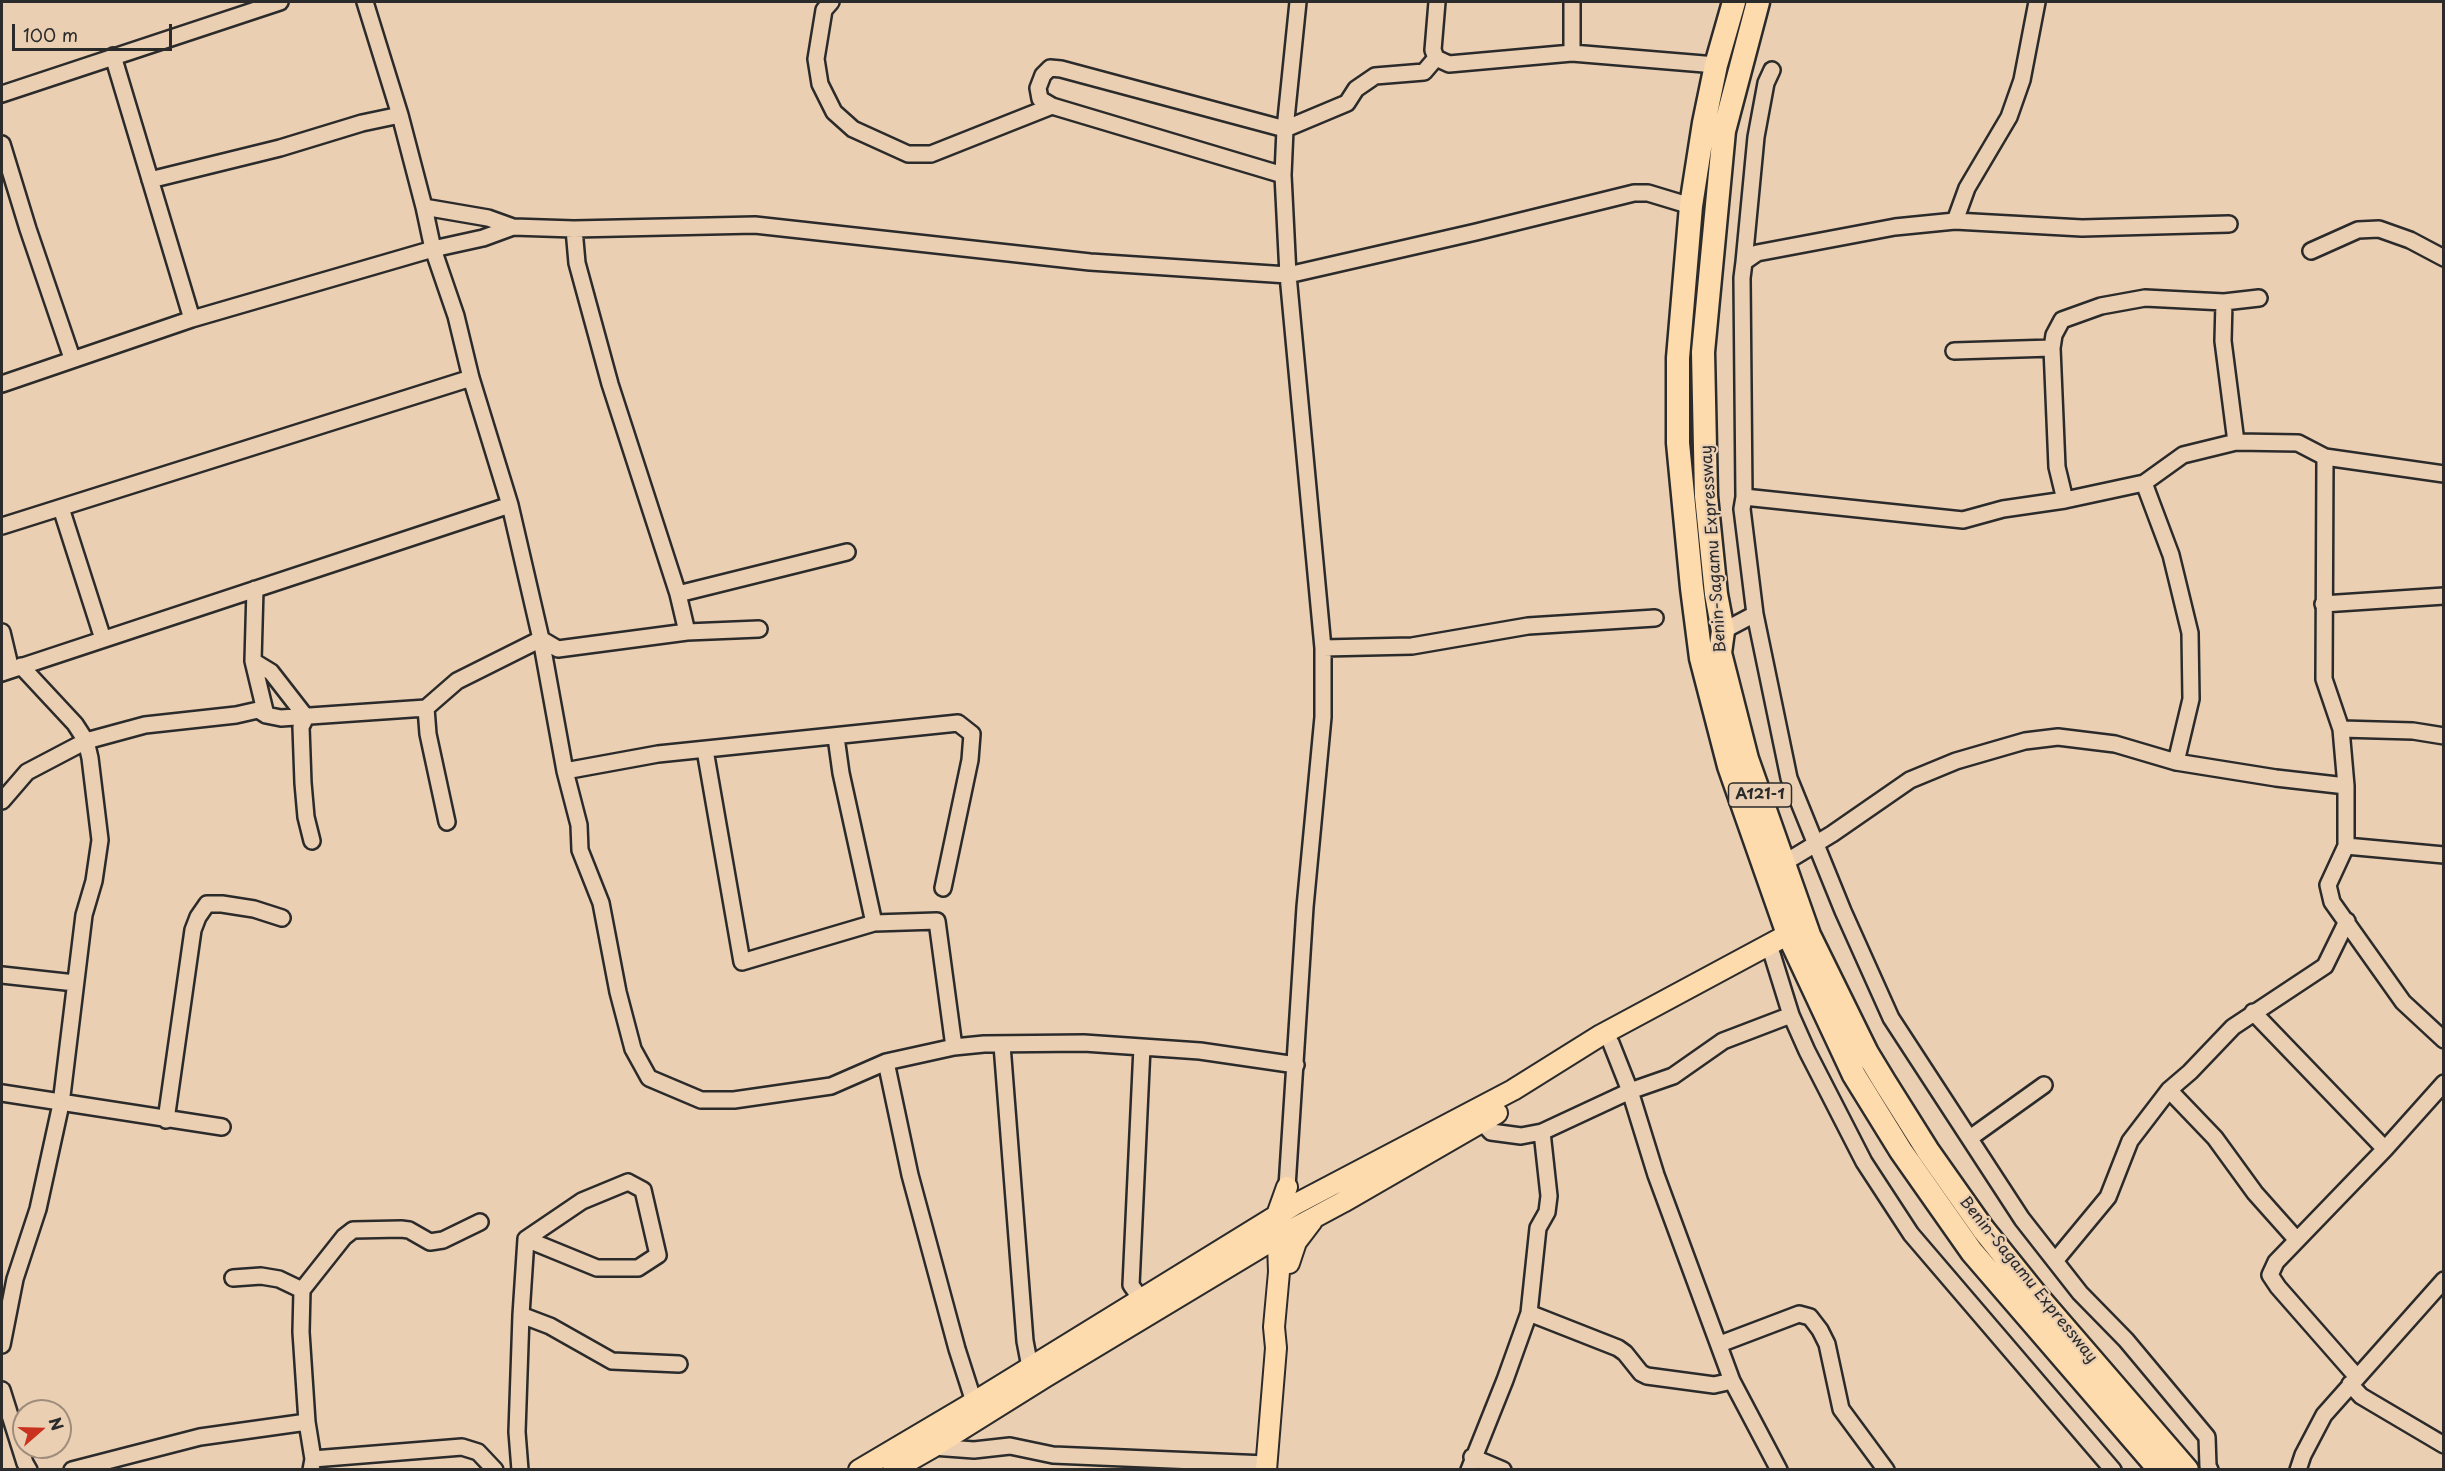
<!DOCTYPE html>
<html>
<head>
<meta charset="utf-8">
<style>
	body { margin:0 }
	#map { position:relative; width:2445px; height:1471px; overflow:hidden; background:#ebcfb2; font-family:"Playpen Sans",sans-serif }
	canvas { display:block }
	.frame { position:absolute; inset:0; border:3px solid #2b2b2b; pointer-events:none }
	.north { position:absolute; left:12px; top:1399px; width:60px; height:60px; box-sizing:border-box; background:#ebcfb2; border:2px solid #9e8d7c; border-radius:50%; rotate:70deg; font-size:16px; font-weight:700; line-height:24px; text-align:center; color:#2b2b2b }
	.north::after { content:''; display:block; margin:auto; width:21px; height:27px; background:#c8321e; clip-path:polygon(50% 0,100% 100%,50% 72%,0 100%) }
	.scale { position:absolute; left:12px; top:24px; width:160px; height:27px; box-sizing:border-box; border:3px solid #2b2b2b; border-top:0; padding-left:8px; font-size:18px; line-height:21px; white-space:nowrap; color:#2b2b2b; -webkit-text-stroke:4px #ebcfb2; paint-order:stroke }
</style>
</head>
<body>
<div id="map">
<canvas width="2445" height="1471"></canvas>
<div class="frame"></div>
<div class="north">N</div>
<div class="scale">100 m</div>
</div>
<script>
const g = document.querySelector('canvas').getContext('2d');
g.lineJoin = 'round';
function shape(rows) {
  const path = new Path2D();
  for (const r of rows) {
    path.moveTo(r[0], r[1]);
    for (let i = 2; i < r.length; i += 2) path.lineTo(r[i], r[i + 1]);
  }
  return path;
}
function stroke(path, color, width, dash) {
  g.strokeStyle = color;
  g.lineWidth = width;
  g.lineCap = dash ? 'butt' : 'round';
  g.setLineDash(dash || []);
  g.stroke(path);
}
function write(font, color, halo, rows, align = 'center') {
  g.font = font + ' "Playpen Sans",sans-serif';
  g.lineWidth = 4.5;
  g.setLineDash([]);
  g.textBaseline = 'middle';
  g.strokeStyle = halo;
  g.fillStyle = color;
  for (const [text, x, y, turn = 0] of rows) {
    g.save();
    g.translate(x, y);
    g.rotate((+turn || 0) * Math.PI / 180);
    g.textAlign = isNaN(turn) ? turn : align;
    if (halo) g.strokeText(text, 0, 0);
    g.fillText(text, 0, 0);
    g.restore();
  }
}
const minor = shape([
	[365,2,400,115,424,207,433,249,456,316,471,378,510,505,541,639,565,771,579,825,580,850,601,903,618,992,633,1049,649,1078,701,1100,734,1100,831,1086,886,1062,954,1047,984,1044,1084,1043,1200,1051,1296,1065],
	[831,2,824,10,816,59,820,84,834,112,853,129,908,154,931,154,1052,106],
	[1437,2,1433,50,1436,58,1449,64,1572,53,1716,65],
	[1572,2,1572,53],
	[113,56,192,319],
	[2,94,280,2],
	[2,144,28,229,72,358],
	[1283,175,1052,106,1040,99,1038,88,1043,75,1050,68,1061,69,1285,129,1347,103,1356,89,1375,76,1424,72,1436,58],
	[150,180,280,148,362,123,400,115],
	[424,207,488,218,513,227,574,229,755,225,1090,262,1288,275,1476,232,1634,193,1648,193,1691,206],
	[1955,221,1967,188,2009,117,2022,80,2037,2],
	[574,229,577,263,610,384,678,594,687,632],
	[2311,251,2358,230,2379,229,2410,240,2444,258],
	[1744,262,1756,137,1766,83,1772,70],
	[2224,302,2259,298],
	[1954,351,2052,348],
	[2,384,192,319,433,249,483,238,513,227],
	[2325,457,2324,679,2341,729],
	[2144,483,2171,555,2190,633,2191,699,2176,762],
	[1744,497,1963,520,2003,509,2065,500,2144,483,2183,455,2236,442,2298,443,2325,457,2444,474],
	[2065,500,2057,467,2052,348,2054,335,2062,320,2101,306,2145,298,2224,302,2223,341,2236,442],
	[61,508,103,639],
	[2,526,471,378],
	[255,589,253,661,266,715],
	[678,594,847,552],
	[2323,604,2444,596],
	[1723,631,1755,614],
	[2,632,11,670],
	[1323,648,1412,646,1528,626,1655,618],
	[253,661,271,672,306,717,301,727,303,783,306,817,312,841],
	[2,673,510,505],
	[426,708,428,734,447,822],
	[836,737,841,773,874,923,937,921,954,1047],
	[705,750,742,962,874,923],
	[565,771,658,754,958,723,972,734,970,760,943,888],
	[2346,786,2346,846,2328,885,2332,902,2403,1002,2444,1040],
	[2,801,27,772,86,741,145,725,236,715,258,710,266,715,281,718,426,708,457,681,541,639,558,649,687,632,759,629],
	[2346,846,2444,855],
	[1784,863,1832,834,1910,780,1956,761,2025,741,2058,737,2115,744,2176,762,2276,778,2346,786,2341,729,2413,731,2444,736],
	[1772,954,1791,1015,1807,1051,1864,1162,1911,1234,2113,1470],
	[2,975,75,983],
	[2253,1012,2385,1149],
	[1611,1043,1630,1091,1656,1175,1732,1381,1779,1470],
	[1002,1045,1025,1341,1030,1367],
	[886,1062,910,1175,957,1349,974,1402],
	[2169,1090,2215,1138,2255,1193,2296,1239],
	[2,1093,222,1127],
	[166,1120,193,930,198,917,207,904,222,904,254,909,282,918],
	[1482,1122,1491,1132,1521,1136,1542,1132,1630,1091,1673,1076,1723,1041,1791,1015],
	[1970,1138,2044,1085],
	[628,1182,643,1190,658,1255,638,1268,597,1268,526,1239,582,1201,628,1182],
	[1287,1187,1305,907,1323,717,1323,648,1288,275,1283,175,1285,129,1298,2],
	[526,1239,521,1315,550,1326,612,1361,679,1364],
	[2055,1261,2108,1197,2130,1141,2169,1090,2190,1072,2233,1027,2325,966,2347,921],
	[233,1278,261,1276,279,1279,302,1290],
	[1141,1299,1131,1285,1142,1047],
	[1529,1313,1618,1348,1625,1353,1641,1373,1647,1376,1714,1385,1732,1381],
	[1720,1344,1799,1314,1810,1317,1820,1330,1827,1344,1841,1409,1886,1470],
	[2,1345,15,1279,38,1209,61,1104,84,915,94,881,100,840,90,758,86,741,75,724,21,666],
	[2357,1377,2278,1287,2270,1275,2276,1262,2385,1149,2444,1083],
	[2350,1384,2361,1396,2444,1445],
	[2,1390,25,1463,29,1470],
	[933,1447,974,1450,1010,1446,1053,1455,1266,1464],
	[1472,1457,1503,1470],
	[313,1459,462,1447,478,1452,495,1470],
	[72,1470,200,1437,307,1422],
	[311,1470,313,1459,307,1422,301,1332,302,1290,344,1237,353,1230,401,1229,409,1230,430,1242,443,1240,480,1222],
	[520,1470,517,1432,521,1315],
	[1469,1470,1505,1380,1529,1313,1538,1228,1547,1212,1549,1196,1542,1132],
	[2210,1470,2208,1466,2207,1437,2126,1340,2080,1293,2022,1219,1891,1018,1843,911,1789,778,1755,614,1742,509,1744,497,1742,278,1744,262,1757,253,1895,227,1955,221,2082,228,2229,224],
	[2298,1470,2303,1455,2324,1415,2444,1280]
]);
const major = shape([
	[1289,1263,1296,1242,1312,1221],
	[859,1470,974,1402,1294,1205,1513,1090,1601,1035,1800,928],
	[893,1470,933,1447,1045,1377,1276,1238,1343,1202,1497,1113],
	[1266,1470,1276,1348,1274,1327,1279,1272,1277,1215,1287,1187]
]);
const highway = shape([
	[1734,2,1716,65,1704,123,1691,206,1678,358,1678,443,1692,588,1701,658,1729,766,1788,934,1854,1075,1901,1151,1972,1252,2160,1470],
	[1758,2,1724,131,1703,352,1706,496,1716,594,1723,631,1720,653,1747,759,1809,935,1867,1053,1884,1081,1928,1151,1983,1229,2036,1295,2187,1470]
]);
stroke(minor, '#2b2b2b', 20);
stroke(major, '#2b2b2b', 24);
stroke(highway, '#2b2b2b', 27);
stroke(minor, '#ebcfb2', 15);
stroke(major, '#fedbac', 20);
stroke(highway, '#fedbac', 22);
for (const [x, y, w] of [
	[1760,795,63]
]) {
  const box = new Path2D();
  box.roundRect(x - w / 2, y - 12, w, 24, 4.5);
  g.fillStyle = '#ebcfb2';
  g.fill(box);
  stroke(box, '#2b2b2b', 1.5);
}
write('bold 15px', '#2b2b2b', null, [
	["A121-1",1760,795]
]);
write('16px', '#2b2b2b', '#ebcfb2', [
	["Benin-Sagamu Expressway",1714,549,-94],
	["Benin-Sagamu Expressway",2028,1280,51]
]);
</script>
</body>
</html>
